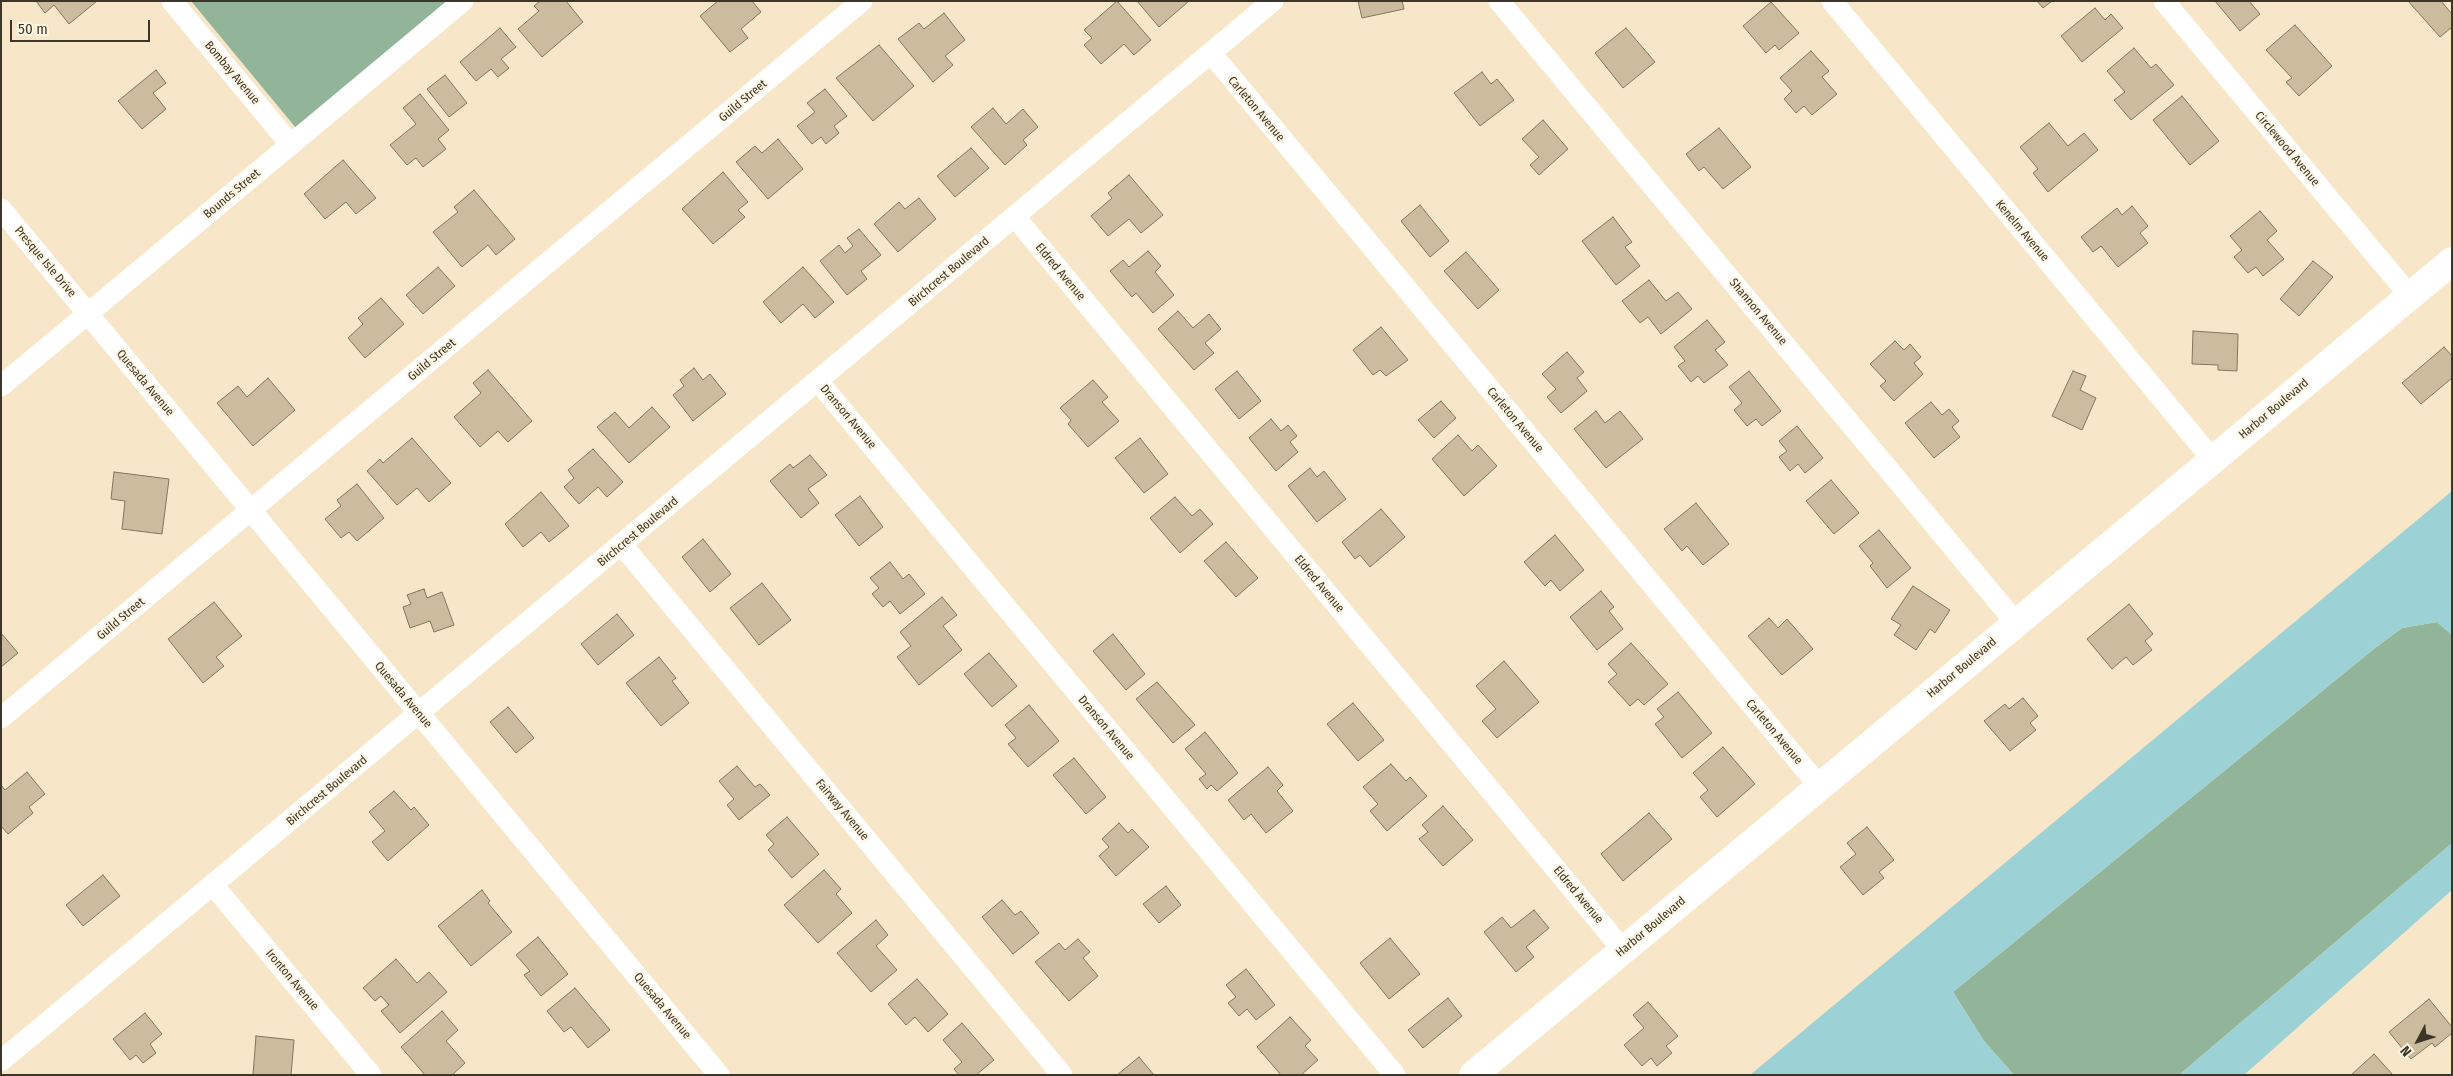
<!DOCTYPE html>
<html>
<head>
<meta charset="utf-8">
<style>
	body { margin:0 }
	#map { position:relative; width:2453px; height:1076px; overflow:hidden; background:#f7e7c8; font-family:"Fira Sans Condensed",sans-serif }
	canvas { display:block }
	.frame { position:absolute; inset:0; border:2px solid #3c362a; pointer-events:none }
	.north { position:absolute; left:2393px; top:1016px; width:50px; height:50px; -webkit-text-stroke:4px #fef5e2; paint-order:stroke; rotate:230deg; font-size:14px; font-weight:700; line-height:20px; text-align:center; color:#3c362a }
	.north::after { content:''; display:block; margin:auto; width:18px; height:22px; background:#3c362a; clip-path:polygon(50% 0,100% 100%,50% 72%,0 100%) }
	.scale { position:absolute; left:10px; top:20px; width:140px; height:22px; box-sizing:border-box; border:2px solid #3c362a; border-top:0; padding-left:6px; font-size:15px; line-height:18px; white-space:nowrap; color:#3c362a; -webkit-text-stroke:4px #fef5e2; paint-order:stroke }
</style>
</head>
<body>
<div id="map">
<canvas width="2453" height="1076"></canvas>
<div class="frame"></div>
<div class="north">N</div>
<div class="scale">50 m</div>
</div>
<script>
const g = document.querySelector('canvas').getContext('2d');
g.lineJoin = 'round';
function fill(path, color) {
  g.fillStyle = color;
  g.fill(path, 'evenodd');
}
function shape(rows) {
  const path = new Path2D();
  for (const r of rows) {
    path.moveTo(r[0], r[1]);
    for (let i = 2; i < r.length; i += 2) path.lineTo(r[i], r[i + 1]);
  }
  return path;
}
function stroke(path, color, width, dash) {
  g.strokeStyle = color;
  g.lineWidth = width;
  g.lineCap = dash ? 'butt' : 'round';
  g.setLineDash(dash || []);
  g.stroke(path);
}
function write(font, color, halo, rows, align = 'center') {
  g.font = font + ' "Fira Sans Condensed",sans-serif';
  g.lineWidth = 4;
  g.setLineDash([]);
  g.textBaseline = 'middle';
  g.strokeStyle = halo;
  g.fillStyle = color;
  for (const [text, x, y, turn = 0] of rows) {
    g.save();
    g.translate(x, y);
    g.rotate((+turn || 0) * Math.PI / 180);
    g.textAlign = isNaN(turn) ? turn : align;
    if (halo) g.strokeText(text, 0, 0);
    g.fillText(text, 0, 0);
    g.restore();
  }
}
fill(shape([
	[191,1,448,1,296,128],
	[2437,622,2452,635,2452,843,2179,1075,2014,1075,1984,1041,1953,992,2375,648,2402,628]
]), '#92b498');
fill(shape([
	[2452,491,2452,635,2437,622,2402,628,2375,648,1953,992,1984,1041,2014,1075,1750,1075],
	[2452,843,2452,890,2244,1075,2179,1075]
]), '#9cd1d6');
const building = shape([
	[36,1,97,1,69,24,54,5,45,13,36,1],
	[540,1,566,1,583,22,542,57,518,29,539,11,534,6,540,1],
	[718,1,752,1,761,12,741,29,748,38,730,52,700,16,718,1],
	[1117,1,1151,40,1134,55,1124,44,1101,64,1084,45,1092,38,1084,30,1117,1],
	[1137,1,1189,1,1159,27,1137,1],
	[1358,1,1402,1,1404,9,1362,18,1358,1],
	[2037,1,2052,1,2043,8,2037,1],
	[2215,1,2249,1,2260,14,2240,31,2215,1],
	[2408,1,2441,1,2452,14,2452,27,2440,37,2408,1],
	[1771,2,1799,33,1779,50,1775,45,1766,53,1743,26,1771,2],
	[2095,8,2105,20,2111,14,2123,28,2082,62,2061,36,2095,8],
	[944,13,965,40,945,56,953,65,933,82,898,39,919,23,924,29,944,13],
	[2295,25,2332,66,2299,96,2286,82,2292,78,2266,50,2295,25],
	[500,28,516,47,501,59,509,68,498,77,491,69,476,81,460,62,500,28],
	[1626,28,1655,62,1623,88,1595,53,1626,28],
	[879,45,914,86,873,121,836,78,879,45],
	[2134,48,2151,68,2156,64,2174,85,2131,120,2114,100,2125,92,2107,71,2134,48],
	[1811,51,1829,71,1822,77,1837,94,1812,115,1804,106,1796,113,1784,99,1792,91,1780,78,1811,51],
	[156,70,166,83,153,93,166,109,142,129,118,101,156,70],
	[1482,72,1491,84,1497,79,1514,100,1480,126,1454,93,1482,72],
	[445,75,467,103,449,117,427,89,445,75],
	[825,89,847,116,834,126,839,133,826,144,821,137,812,144,797,126,815,112,807,103,825,89],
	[420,94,449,130,438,139,446,149,423,167,416,158,407,165,390,145,416,124,403,108,420,94],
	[2182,96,2219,141,2190,165,2153,120,2182,96],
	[993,108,1006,124,1023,109,1038,127,1023,140,1027,145,1005,165,971,127,993,108],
	[1543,120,1568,149,1539,175,1530,165,1539,157,1522,139,1543,120],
	[2049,123,2068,146,2084,133,2098,150,2048,192,2033,173,2038,169,2020,147,2049,123],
	[1719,128,1751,167,1723,189,1704,167,1699,171,1686,154,1719,128],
	[778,139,803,169,768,199,736,162,755,146,762,153,778,139],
	[971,148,989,168,955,197,937,176,971,148],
	[343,160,376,198,356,214,346,202,325,219,304,194,343,160],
	[723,172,748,202,738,210,745,217,713,244,682,209,723,172],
	[1129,175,1163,215,1141,233,1129,219,1108,236,1091,216,1112,198,1108,193,1129,175],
	[474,190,515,239,496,255,488,245,462,267,433,232,458,212,454,207,474,190],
	[919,198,936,219,898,252,874,224,899,202,905,209,919,198],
	[1420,205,1449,241,1430,257,1401,221,1420,205],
	[2132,206,2148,226,2140,233,2148,243,2118,267,2101,246,2093,252,2081,237,2117,208,2122,215,2132,206],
	[2260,211,2277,231,2267,240,2284,259,2263,276,2256,267,2248,273,2234,257,2242,250,2230,236,2260,211],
	[1613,217,1632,242,1625,247,1640,266,1616,285,1582,241,1613,217],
	[859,229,881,255,861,271,867,279,847,295,820,261,839,245,845,253,853,246,847,238,859,229],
	[1148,251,1161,266,1155,272,1174,295,1153,313,1136,293,1132,297,1110,271,1123,260,1129,267,1148,251],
	[1466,252,1499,290,1478,309,1444,271,1466,252],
	[2313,261,2333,277,2299,316,2280,299,2313,261],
	[438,267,455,286,423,314,406,295,438,267],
	[803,267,834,302,815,318,803,304,781,323,763,302,803,267],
	[1649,280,1666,301,1678,292,1692,309,1661,334,1648,317,1640,323,1622,301,1649,280],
	[381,298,404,324,365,358,348,338,363,324,358,318,381,298],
	[1178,311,1193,328,1209,314,1221,329,1205,343,1214,353,1194,370,1158,329,1178,311],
	[1707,320,1725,342,1715,350,1728,365,1704,383,1698,376,1691,382,1678,366,1685,361,1674,347,1707,320],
	[1381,327,1408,360,1386,376,1380,370,1373,375,1353,350,1381,327],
	[2193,331,2238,334,2237,371,2218,370,2218,365,2192,364,2193,331],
	[1895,341,1904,350,1910,344,1921,357,1914,363,1923,374,1894,401,1880,386,1886,381,1870,364,1895,341],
	[2444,347,2452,356,2452,378,2421,404,2402,383,2444,347],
	[1567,352,1584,372,1577,378,1587,391,1561,413,1547,397,1556,389,1542,374,1567,352],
	[694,368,703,380,710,374,726,394,693,421,673,395,684,386,680,380,694,368],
	[488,370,532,421,508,442,498,431,480,447,454,417,481,393,473,383,488,370],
	[1237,371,1261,401,1239,419,1215,389,1237,371],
	[1749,371,1781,411,1762,426,1756,419,1747,426,1734,410,1742,403,1729,387,1749,371],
	[2073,371,2086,376,2080,390,2096,398,2082,430,2052,416,2073,371],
	[268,378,295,410,253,446,217,403,238,386,247,397,268,378],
	[1093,380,1108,397,1102,402,1119,421,1088,447,1068,424,1071,420,1060,408,1093,380],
	[1441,401,1456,418,1434,438,1418,420,1441,401],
	[1931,402,1942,415,1949,409,1959,421,1952,427,1960,437,1934,458,1905,423,1931,402],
	[652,407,670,427,629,463,597,427,615,412,629,428,652,407],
	[1596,411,1605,423,1620,411,1643,439,1606,468,1574,429,1596,411],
	[1271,419,1281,431,1288,425,1297,436,1290,442,1298,452,1276,471,1249,438,1271,419],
	[1797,426,1823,458,1805,473,1798,464,1790,471,1779,457,1787,451,1779,441,1797,426],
	[1458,435,1472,451,1478,445,1497,466,1464,496,1432,459,1458,435],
	[412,438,451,483,429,502,417,488,397,505,367,471,380,459,383,463,412,438],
	[1140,438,1168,474,1144,493,1115,458,1140,438],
	[593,449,623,482,607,497,598,487,579,504,564,487,574,478,568,470,593,449],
	[810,455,827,475,808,489,819,503,801,518,770,481,790,464,793,468,810,455],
	[1310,468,1317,477,1324,471,1346,499,1317,522,1288,486,1310,468],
	[114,472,169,479,162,534,122,529,125,501,111,499,114,472],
	[1831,480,1859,513,1834,534,1806,501,1831,480],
	[357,484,384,518,357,541,349,532,341,538,325,519,341,506,337,500,357,484],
	[541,492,569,526,549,542,541,532,523,547,505,524,541,492],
	[860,496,883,527,859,546,835,515,860,496],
	[1175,497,1192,516,1200,509,1213,524,1180,553,1150,518,1175,497],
	[1696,503,1729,544,1703,565,1687,546,1682,551,1664,529,1696,503],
	[1381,509,1405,537,1370,567,1360,555,1355,559,1342,542,1381,509],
	[1879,530,1911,568,1887,588,1870,566,1873,563,1859,546,1879,530],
	[1555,535,1584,570,1560,591,1551,580,1545,586,1524,562,1555,535],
	[703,539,731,574,710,592,682,557,703,539],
	[1226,542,1258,578,1236,597,1204,561,1226,542],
	[890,562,903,579,909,574,925,594,900,614,890,601,883,607,872,594,879,588,870,578,890,562],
	[762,583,791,620,759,645,730,608,762,583],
	[1913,586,1950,610,1935,633,1930,629,1916,650,1894,635,1901,625,1891,619,1913,586],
	[424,589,427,598,442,592,454,625,434,632,430,621,410,628,403,607,411,604,407,595,424,589],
	[1601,591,1614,607,1609,611,1623,629,1597,650,1570,617,1601,591],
	[942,597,957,615,943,626,962,650,919,685,897,657,911,646,900,632,942,597],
	[214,602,242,636,216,657,224,666,203,683,168,639,214,602],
	[2129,604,2153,634,2145,641,2152,650,2133,665,2126,657,2112,669,2087,639,2129,604],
	[617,614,634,635,598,665,581,644,617,614],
	[1769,618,1778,628,1787,619,1813,649,1782,675,1748,636,1769,618],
	[1,633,18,653,1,667,1,633],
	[1113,634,1145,674,1126,690,1093,651,1113,634],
	[1631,643,1668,684,1644,705,1638,699,1630,706,1608,682,1617,674,1608,664,1631,643],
	[989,653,1017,686,992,707,964,674,989,653],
	[659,657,676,678,672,681,689,703,661,726,626,683,659,657],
	[1504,661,1539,702,1497,738,1482,721,1496,709,1476,686,1504,661],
	[1157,682,1195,725,1173,743,1136,699,1157,682],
	[1678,692,1712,733,1682,758,1655,724,1664,717,1657,709,1678,692],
	[2023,698,2038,716,2030,723,2036,730,2010,751,1984,721,2005,704,2009,709,2023,698],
	[1353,703,1384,740,1358,761,1327,724,1353,703],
	[1029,705,1059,741,1028,767,1008,744,1016,738,1005,725,1029,705],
	[508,707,534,738,516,753,490,722,508,707],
	[1205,732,1238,773,1217,791,1211,785,1207,789,1199,779,1206,774,1185,749,1205,732],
	[1723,747,1755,784,1717,817,1700,797,1708,790,1693,773,1723,747],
	[1074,758,1106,797,1086,814,1053,775,1074,758],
	[1391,764,1406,781,1410,777,1427,796,1387,831,1370,811,1378,804,1363,787,1391,764],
	[737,766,755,787,760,784,770,795,739,820,727,805,734,799,719,781,737,766],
	[1268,767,1283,785,1277,791,1293,811,1266,833,1251,814,1244,820,1228,800,1268,767],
	[27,772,45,794,29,807,33,813,8,834,1,826,1,785,5,790,27,772],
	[394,791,411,810,414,807,429,825,388,861,372,842,385,831,369,812,394,791],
	[1443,806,1473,840,1443,866,1419,839,1428,832,1422,825,1443,806],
	[1649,813,1672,839,1623,881,1601,854,1649,813],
	[787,817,819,854,792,878,768,850,774,844,766,835,787,817],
	[1119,823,1128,833,1132,829,1149,847,1116,876,1099,856,1109,847,1102,839,1119,823],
	[1867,827,1894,860,1879,872,1884,878,1863,895,1840,867,1856,854,1847,843,1867,827],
	[824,870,841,889,836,894,852,913,818,943,784,905,824,870],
	[103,875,120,896,83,926,66,905,103,875],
	[1166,886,1181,905,1159,923,1143,904,1166,886],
	[482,890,490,901,488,903,512,932,471,966,438,926,482,890],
	[1002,900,1015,915,1021,911,1039,933,1013,954,982,917,1002,900],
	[1534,910,1549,928,1526,947,1534,957,1516,972,1484,932,1502,917,1511,928,1534,910],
	[876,920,888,935,876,946,897,970,871,992,837,953,876,920],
	[538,937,568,974,541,996,524,975,530,971,516,955,538,937],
	[1390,938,1420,974,1389,999,1360,963,1390,938],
	[1078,939,1090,952,1083,958,1098,976,1069,1001,1035,962,1059,943,1065,950,1078,939],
	[396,959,417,983,429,972,447,992,400,1033,381,1011,389,1005,381,996,375,1001,363,988,396,959],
	[1246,969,1275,1005,1256,1020,1247,1009,1239,1016,1228,1003,1236,997,1226,985,1246,969],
	[917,979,948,1014,928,1032,915,1017,906,1025,888,1004,917,979],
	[575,988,610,1030,588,1048,571,1027,564,1032,547,1011,575,988],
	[1448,998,1462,1016,1423,1048,1408,1030,1448,998],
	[2429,999,2452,1027,2452,1033,2435,1047,2432,1043,2411,1059,2389,1032,2429,999],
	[1648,1002,1678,1036,1666,1046,1672,1053,1657,1066,1651,1058,1642,1066,1624,1045,1644,1028,1633,1015,1648,1002],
	[442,1011,458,1030,446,1041,465,1063,452,1075,425,1075,401,1047,442,1011],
	[145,1013,162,1034,150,1044,156,1053,143,1063,136,1055,130,1060,113,1039,145,1013],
	[1290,1017,1311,1040,1305,1046,1318,1060,1301,1075,1281,1075,1257,1047,1290,1017],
	[962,1023,994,1060,976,1075,959,1075,954,1069,962,1062,943,1040,962,1023],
	[256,1036,294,1040,291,1075,253,1075,256,1036],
	[2374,1054,2393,1075,2351,1075,2374,1054],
	[1139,1057,1154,1075,1117,1075,1139,1057]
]);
fill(building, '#cbbc9e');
stroke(building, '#827559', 1);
stroke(shape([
	[172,1,291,145],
	[1499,1,2016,623],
	[1832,1,2213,460],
	[2164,1,2410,296],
	[1211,53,1820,787],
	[1,209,719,1075],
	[1015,217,1623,950],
	[818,381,1395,1075],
	[1,386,463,1],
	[622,545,1062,1075],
	[1,718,862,1],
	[213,885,371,1075],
	[1,1061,1273,1]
]), '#fff', 21);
stroke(shape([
	[1473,1075,2452,261]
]), '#fff', 28);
write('12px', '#3c362a', '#fef5e2', [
	["Bombay Avenue",232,73,50],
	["Guild Street",743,101,-40],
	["Carleton Avenue",1256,109,50],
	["Circlewood Avenue",2287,149,50],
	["Bounds Street",232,194,-40],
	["Kenelm Avenue",2022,231,50],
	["Presque Isle Drive",45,262,50],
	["Birchcrest Boulevard",949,272,-40],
	["Eldred Avenue",1060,272,50],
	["Shannon Avenue",1758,312,50],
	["Guild Street",432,360,-40],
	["Quesada Avenue",145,383,50],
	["Harbor Boulevard",2274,409,-40],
	["Dranson Avenue",848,417,50],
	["Carleton Avenue",1515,420,50],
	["Birchcrest Boulevard",638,532,-40],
	["Eldred Avenue",1319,584,50],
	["Guild Street",121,619,-40],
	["Harbor Boulevard",1962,668,-40],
	["Quesada Avenue",403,695,50],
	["Dranson Avenue",1106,728,50],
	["Carleton Avenue",1774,732,50],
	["Birchcrest Boulevard",327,791,-40],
	["Fairway Avenue",842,810,50],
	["Eldred Avenue",1578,895,50],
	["Harbor Boulevard",1651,927,-40],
	["Ironton Avenue",292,980,50],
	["Quesada Avenue",662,1006,50]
]);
</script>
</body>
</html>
